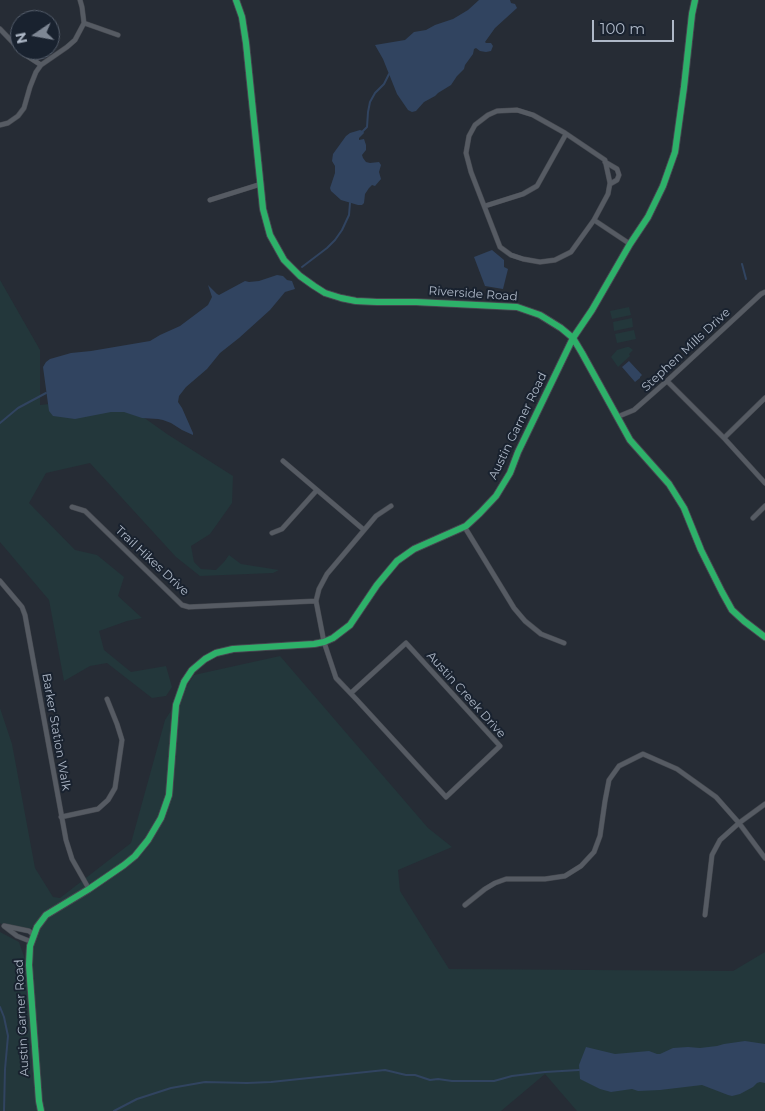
<!DOCTYPE html>
<html>
<head>
<meta charset="utf-8">
<style>
	body { margin:0 }
	#map { position:relative; width:765px; height:1111px; overflow:hidden; background:#262c35; font-family:Montserrat,sans-serif }
	canvas { display:block }
	.north { position:absolute; left:10px; top:10px; width:50px; height:50px; box-sizing:border-box; background:#19222f; border:1px solid #555e6c; border-radius:50%; rotate:258deg; font-size:14px; font-weight:700; line-height:20px; text-align:center; color:#aeb8c7 }
	.north::after { content:''; display:block; margin:auto; width:18px; height:22px; background:#7e8794; clip-path:polygon(50% 0,100% 100%,50% 72%,0 100%) }
	.scale { position:absolute; left:592px; top:20px; width:82px; height:22px; box-sizing:border-box; border:2px solid #aeb8c7; border-top:0; padding-left:6px; font-size:15px; line-height:18px; white-space:nowrap; color:#aeb8c7; -webkit-text-stroke:4px #19222f; paint-order:stroke }
</style>
</head>
<body>
<div id="map">
<canvas width="765" height="1111"></canvas>
<div class="north">N</div>
<div class="scale">100 m</div>
</div>
<script>
const g = document.querySelector('canvas').getContext('2d');
g.lineJoin = 'round';
function fill(path, color) {
  g.fillStyle = color;
  g.fill(path, 'evenodd');
}
function shape(rows) {
  const path = new Path2D();
  for (const r of rows) {
    path.moveTo(r[0], r[1]);
    for (let i = 2; i < r.length; i += 2) path.lineTo(r[i], r[i + 1]);
  }
  return path;
}
function stroke(path, color, width, dash) {
  g.strokeStyle = color;
  g.lineWidth = width;
  g.lineCap = dash ? 'butt' : 'round';
  g.setLineDash(dash || []);
  g.stroke(path);
}
function write(font, color, halo, rows, align = 'center') {
  g.font = font + ' Montserrat,sans-serif';
  g.lineWidth = 4;
  g.setLineDash([]);
  g.textBaseline = 'middle';
  g.strokeStyle = halo;
  g.fillStyle = color;
  for (const [text, x, y, turn = 0] of rows) {
    g.save();
    g.translate(x, y);
    g.rotate((+turn || 0) * Math.PI / 180);
    g.textAlign = isNaN(turn) ? turn : align;
    if (halo) g.strokeText(text, 0, 0);
    g.fillText(text, 0, 0);
    g.restore();
  }
}
fill(shape([
	[0,280,40,350,40,405,115,397,167,434,233,476,232,503,210,534,191,546,194,562,201,569,216,570,224,562,229,555,241,564,279,570,273,573,200,576,176,557,90,463,46,473,29,503,75,550,97,555,124,577,118,596,142,618,127,621,99,631,104,650,131,672,166,666,172,687,166,696,152,698,107,663,90,666,64,681,49,600,0,542],
	[629,307,631,315,612,319,610,311],
	[632,318,633,327,614,331,613,322],
	[634,330,636,339,617,343,615,334],
	[627,347,629,347,633,350,629,354,630,356,618,367,611,357,617,350],
	[280,656,428,828,452,847,398,870,400,891,449,969,733,971,765,952,765,1111,577,1111,545,1074,501,1111,0,1111,0,932,19,942,26,962,41,917,29,931,4,926,0,923,0,708,12,744,35,868,53,897,60,898,131,843,165,720,194,675]
]), '#23373b');
fill(shape([
	[479,0,510,0,511,3,515,4,517,8,495,28,485,42,486,43,491,43,493,46,491,51,486,52,480,51,476,48,474,49,473,54,465,65,464,69,457,76,451,85,438,93,435,96,424,102,416,111,412,112,408,110,397,94,383,59,375,45,405,40,414,32,426,30,435,25,453,19,468,10],
	[360,130,363,131,364,133,359,138,359,140,364,139,366,145,366,150,362,155,363,158,366,162,370,163,379,162,381,165,379,172,381,179,375,186,372,185,369,188,365,194,364,203,362,205,358,205,341,200,331,191,330,188,335,173,335,166,332,161,333,154,346,136,350,133],
	[492,250,504,260,504,267,508,269,503,289,485,286,474,257],
	[277,275,283,276,287,280,292,281,295,289,285,292,270,310,239,338,220,353,207,369,186,387,179,396,178,402,182,408,193,433,193,435,182,430,171,423,163,420,158,419,142,418,124,412,111,412,75,419,53,416,49,411,43,367,46,362,50,359,71,353,91,351,150,341,160,335,180,326,208,305,212,297,208,285,217,294,219,295,245,281,249,282,259,281],
	[629,361,642,375,640,377,640,378,635,382,622,367],
	[745,1041,765,1044,765,1083,760,1082,757,1083,753,1087,740,1094,732,1096,728,1095,702,1085,660,1090,638,1091,632,1089,611,1092,600,1089,580,1079,579,1065,586,1047,615,1054,649,1051,657,1054,660,1054,673,1048,688,1047,700,1048,717,1046,724,1044]
]), '#314460');
stroke(shape([
	[363,131,367,127,368,112,370,102,375,93,384,84,389,74],
	[742,264,746,279],
	[302,267,327,248,335,240,342,230,349,215,350,203],
	[0,423,18,408,46,393],
	[0,1007,4,1017,8,1036,5,1069,4,1111],
	[114,1111,137,1099,171,1088,205,1082,247,1083,271,1082,385,1070,406,1075,415,1075,430,1080,438,1079,452,1081,494,1081,512,1076,545,1072,579,1070]
]), '#314460', 2);
const street = shape([
	[84,23,118,35],
	[0,29,24,54,41,65],
	[0,125,8,123,18,116,24,108,30,87,36,72,41,65,67,47,75,40,84,23,82,7,80,0],
	[605,162,617,169,619,175,617,180,610,184],
	[210,200,261,184],
	[485,206,523,194,537,186,566,134],
	[594,220,571,252,555,260,540,262,523,259,511,255,500,247,471,172,466,153,469,136,475,125,488,115,497,111,517,110,533,115,565,133,605,160,610,183,608,194,594,220,630,244],
	[667,381,724,438,765,483],
	[617,417,634,410,667,381,734,319,761,294,765,292],
	[724,438,765,398],
	[283,461,364,530],
	[72,507,85,511,182,605,189,607,316,601],
	[753,518,765,506],
	[464,526,514,608,525,621,541,634,564,643],
	[272,533,282,529,317,490],
	[0,581,22,607,25,615,66,840,72,859,89,889],
	[351,693,406,643,500,746,446,797,357,700,336,678,324,642,316,601,319,589,327,574,376,516,391,506],
	[61,817,98,809,108,800,115,788,122,740,117,724,107,699],
	[465,905,485,889,495,883,506,879,545,879,565,876,581,866,594,852,600,836,605,801,609,780,619,766,643,754,677,769,716,797,739,823,765,858],
	[705,915,712,855,720,840,739,823,765,804],
	[4,926,17,936,32,942],
	[5,926,29,931,34,935]
]);
const secondary = shape([
	[236,0,242,17,246,43,263,209,270,235,284,260,300,276,314,286,325,293,341,298,356,301,377,302,416,302,517,307,540,315,561,328,573,338,582,353,630,440,669,484,684,508,701,550,722,592,732,610,744,621,765,637],
	[41,1111,39,1101,29,965,30,946,37,927,46,915,89,889,124,865,135,856,148,840,161,818,169,795,176,705,184,682,192,670,205,659,216,653,233,649,314,644,324,642,333,638,350,625,377,585,397,561,414,549,466,526,480,513,496,496,510,473,518,452,573,338,592,310,630,244,648,217,663,186,675,152,684,87,692,14,695,0]
]);
stroke(street, '#44484f', 5.5);
stroke(secondary, '#44484f', 8);
stroke(street, '#565b63', 4.5);
stroke(secondary, '#595f68', 6);
stroke(shape([
	[236,0,242,17,246,43,263,209,270,235,284,260,300,276,314,286,325,293,341,298,356,301,377,302,416,302,517,307,540,315,561,328,573,338,582,353,630,440,669,484,684,508,701,550,722,592,732,610,744,621,765,637],
	[41,1111,39,1101,29,965,30,946,37,927,46,915,89,889,124,865,135,856,148,840,161,818,169,795,176,705,184,682,192,670,205,659,216,653,233,649,314,644,324,642,333,638,350,625,377,585,397,561,414,549,466,526,480,513,496,496,510,473,518,452,573,338,592,310,630,244,648,217,663,186,675,152,684,87,692,14,695,0]
]), '#2db169', 6);
write('12px', '#aeb8c7', '#19222f', [
	["Riverside Road",473,294,4],
	["Stephen Mills Drive",686,350,-43],
	["Austin Garner Road",518,426,-64],
	["Trail Hikes Drive",152,561,43],
	["Austin Creek Drive",466,695,48],
	["Barker Station Walk",56,732,80],
	["Austin Garner Road",22,1018,-93]
]);
</script>
</body>
</html>
